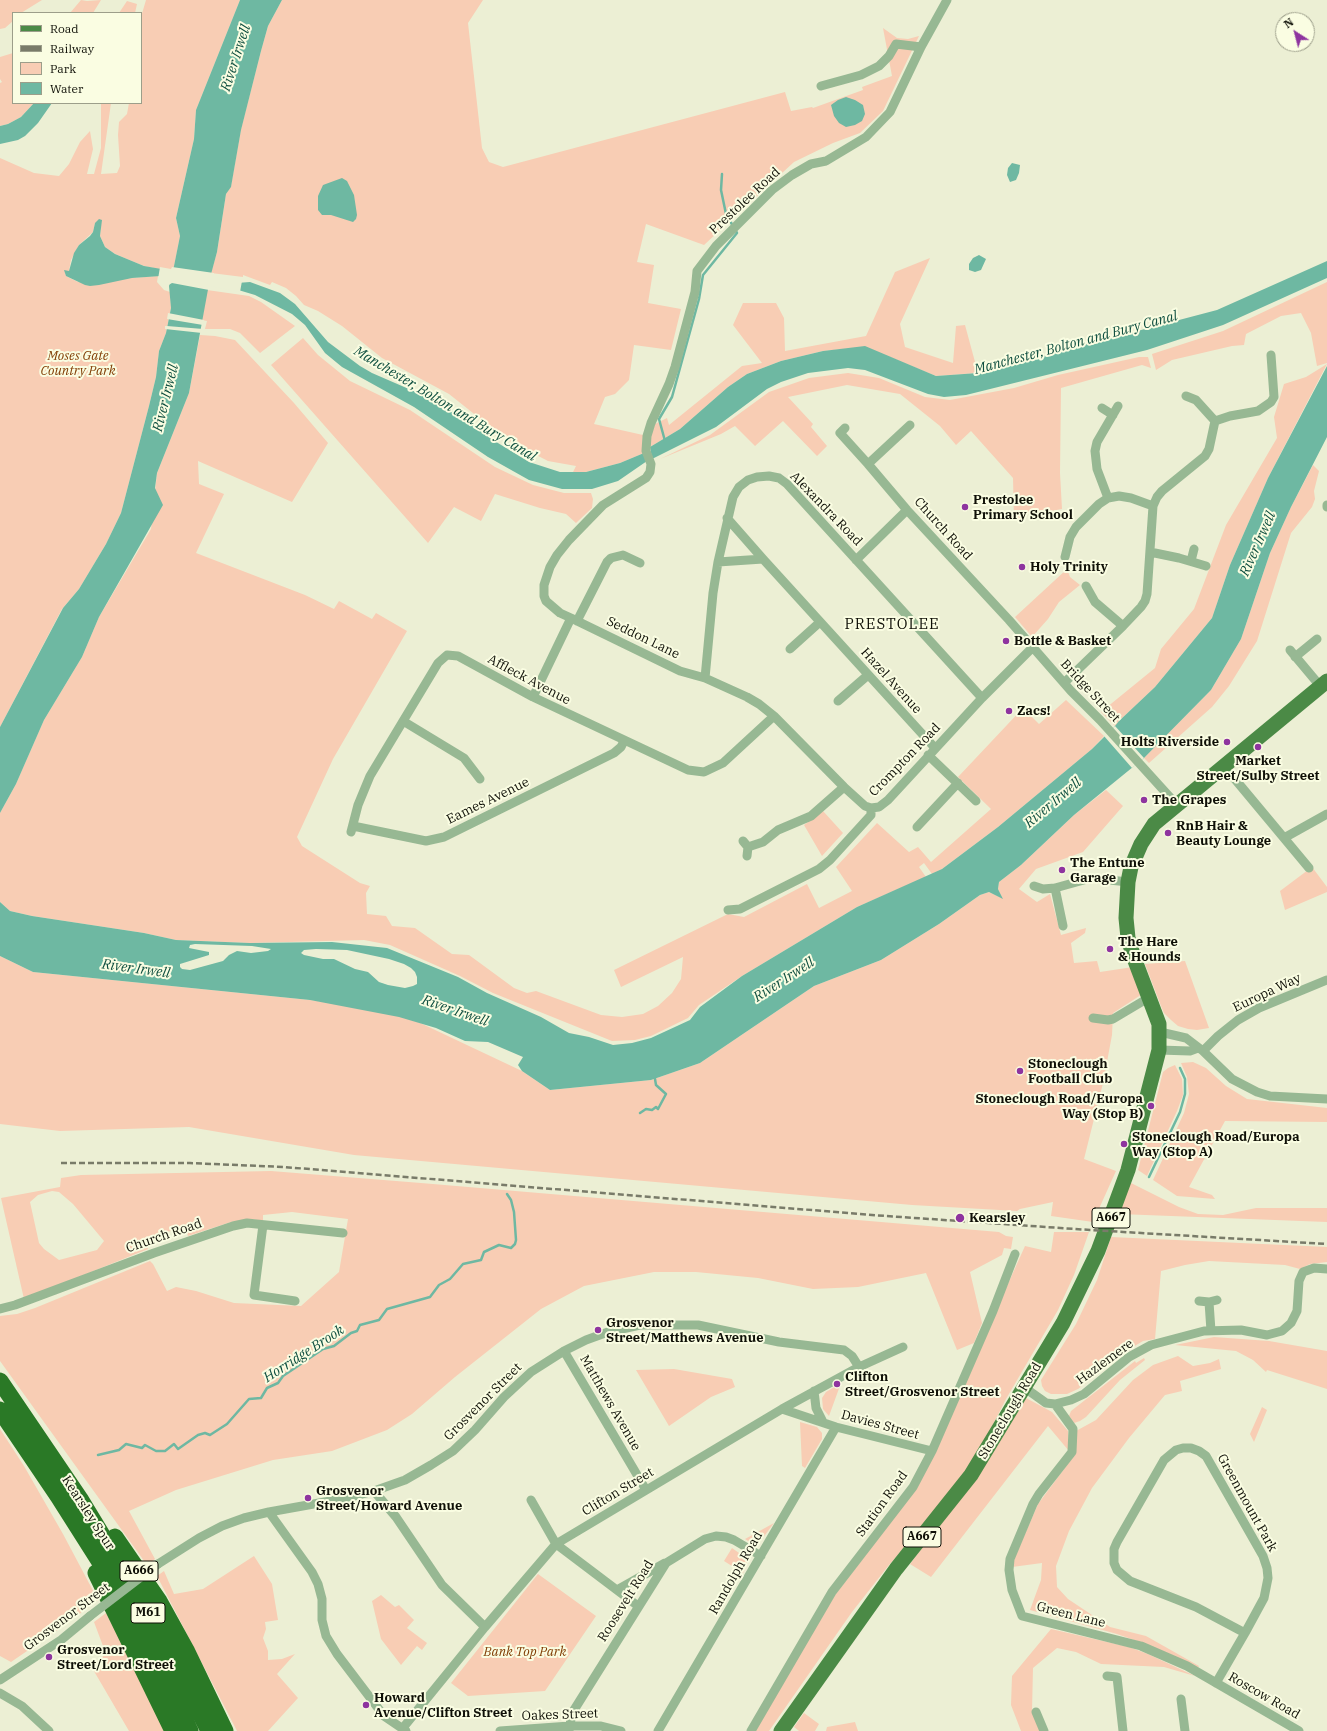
<!DOCTYPE html>
<html>
<head>
<meta charset="utf-8">
<style>
	body { margin:0 }
	#map { position:relative; width:1327px; height:1731px; overflow:hidden; background:#ecefd4; font-family:"IBM Plex Serif",serif }
	canvas { display:block }
	.legend { position:absolute; left:12px; top:12px; width:130px; height:92px; box-sizing:border-box; background:#fafde2; border:1px solid #9c9e8a; margin:0; padding:5px 7px; list-style:none; font-size:12px; color:#0f1007 }
	.legend li { display:flex; align-items:center; gap:8px; height:20px }
	.legend b { width:20px; border:1px solid #9c9e8a }
	.north { position:absolute; left:1275px; top:12px; width:40px; height:40px; box-sizing:border-box; background:#fafde2; border:1px solid #9c9e8a; border-radius:50%; rotate:324deg; font-size:11px; font-weight:700; line-height:16px; text-align:center; color:#0f1007 }
	.north::after { content:''; display:block; margin:auto; width:14px; height:18px; background:#8e349f; clip-path:polygon(50% 0,100% 100%,50% 72%,0 100%) }
</style>
</head>
<body>
<div id="map">
<canvas width="1327" height="1731"></canvas>
<ul class="legend">
<li><b style="height:5px;background:#4b8a46"></b>Road</li>
<li><b style="height:5px;background:#797b69"></b>Railway</li>
<li><b style="height:11px;background:#f8cdb4"></b>Park</li>
<li><b style="height:11px;background:#6eb8a2"></b>Water</li>
</ul>
<div class="north">N</div>
</div>
<script>
const g = document.querySelector('canvas').getContext('2d');
g.lineJoin = 'round';
function fill(path, color) {
  g.fillStyle = color;
  g.fill(path, 'evenodd');
}
function shape(rows) {
  const path = new Path2D();
  for (const r of rows) {
    path.moveTo(r[0], r[1]);
    for (let i = 2; i < r.length; i += 2) path.lineTo(r[i], r[i + 1]);
  }
  return path;
}
function stroke(path, color, width, dash) {
  g.strokeStyle = color;
  g.lineWidth = width;
  g.lineCap = dash ? 'butt' : 'round';
  g.setLineDash(dash || []);
  g.stroke(path);
}
function write(font, color, halo, rows, align = 'center') {
  g.font = font + ' "IBM Plex Serif",serif';
  g.lineWidth = 4;
  g.setLineDash([]);
  g.textBaseline = 'middle';
  g.strokeStyle = halo;
  g.fillStyle = color;
  for (const [text, x, y, turn = 0] of rows) {
    g.save();
    g.translate(x, y);
    g.rotate((+turn || 0) * Math.PI / 180);
    g.textAlign = isNaN(turn) ? turn : align;
    if (halo) g.strokeText(text, 0, 0);
    g.fillText(text, 0, 0);
    g.restore();
  }
}
fill(shape([
	[0,0,42,0,21,13,13,13,13,21,5,28,0,29],
	[81,0,87,1,101,0,93,13,70,13],
	[146,0,240,0,196,110,194,139,176,218,180,236,173,272,144,266,115,254,105,247,100,236,101,227,95,223,93,232,79,245,71,260,69,271,65,271,66,276,78,282,158,276,157,282,164,290,170,292,171,308,166,333,159,351,156,377,149,406,121,513,106,544,79,589,62,609,0,727,0,158,34,173,59,176,69,164,80,142,90,131,93,149,87,174,94,174,101,148,101,103,111,103,101,174,117,173,120,166,118,135,119,122,127,114,129,103,141,103,141,17],
	[282,0,483,0,468,23,482,148,489,162,503,167,785,92,791,111,812,107,813,108,863,90,862,87,892,76,883,28,897,38,908,39,919,36,883,111,860,133,833,143,794,162,704,245,646,224,637,262,654,265,648,303,681,309,671,350,634,345,629,380,615,394,605,397,594,424,643,435,642,445,644,453,620,463,586,472,573,472,576,466,548,461,507,440,449,394,382,358,342,326,318,311,304,305,296,296,286,288,272,282,270,285,243,275,243,277,211,273,217,252,226,194,231,186,241,129,261,51,268,26],
	[127,1,137,4,135,13,119,13],
	[13,53,13,103,34,103,21,117,8,124,0,126,0,83,2,82,0,79,0,57],
	[930,258,900,324,905,347,953,363,956,326,965,325,978,373,936,376,865,347,823,351,781,361,747,374,728,387,680,429,650,447,650,438,655,424,667,418,669,425,742,366,762,363,733,325,743,303,776,303,784,318,785,351,866,336,895,272],
	[1327,282,1327,363,1317,366,1311,333,1301,313,1281,316,1246,334,1244,345,1232,346,1172,360,1156,370,1152,354,1223,331],
	[207,290,249,296,261,302,295,326,260,353,240,333,230,329,205,329,207,321,202,320],
	[200,335,215,336,235,340,294,403,328,443,292,502,198,461,199,484,224,494,196,553,305,595,334,609,339,601,372,619,376,613,407,631,333,759,297,837,302,846,360,883,370,886,366,893,367,914,386,916,392,926,415,928,452,954,469,955,514,988,527,993,536,991,601,1015,622,1017,643,1014,658,1006,672,993,681,979,683,957,621,987,614,970,728,914,744,917,807,884,819,908,852,891,836,867,877,823,909,852,918,847,931,862,991,809,958,777,1023,708,1039,724,1066,700,1104,736,1092,749,998,827,942,869,932,874,924,863,919,867,926,877,857,907,742,976,699,1005,688,1018,651,1036,635,1040,612,1041,493,993,460,976,390,945,364,940,250,943,176,940,144,933,32,916,10,911,0,902,0,813,16,784,44,720,82,657,99,617,151,529,157,473,189,393],
	[303,338,318,355,350,381,410,410,495,467,533,485,564,493,591,493,593,499,592,508,576,523,566,514,540,508,495,494,481,521,454,507,428,543,271,365],
	[1139,357,1148,357,1151,368,1142,365,1061,388,1060,473,1062,509,1051,511,1030,511,1017,521,1014,521,1013,478,971,431,956,445,940,426,900,394,847,385,788,397,813,424,811,427,827,446,817,456,783,421,755,446,735,426,721,434,660,459,710,435,769,392,809,378,848,373,879,378,925,397,950,400,1014,388,1058,375],
	[1327,364,1268,478,1230,565,1212,618,1155,687,1119,721,1115,726,1101,712,1155,668,1161,649,1194,609,1226,525,1277,438,1274,417,1284,384,1306,377],
	[1313,465,1319,471,1314,491,1315,499,1312,507,1291,533,1257,641,1229,686,1212,707,1149,763,1144,758,1211,690,1241,639,1270,553,1291,507],
	[1067,569,1070,577,1080,585,1059,602,1048,619,1032,637,1015,617],
	[1106,790,1123,806,1083,852,1036,869,1019,889,1037,902,1050,894,1061,935,1086,928,1085,933,1071,943,1074,963,1097,961,1100,972,1133,967,1144,993,1113,1013,1112,1035,1103,1083,1084,1159,1116,1171,1093,1222,1051,1216,1053,1202,1020,1209,1017,1211,912,1205,354,1155,189,1127,60,1131,0,1124,0,956,33,972,310,1000,397,1012,522,1071,550,1090,651,1080,700,1063,814,986,881,960,939,924,980,895,989,892,1002,898,998,889,999,882,1021,865,1074,815],
	[823,811,843,833,822,856,804,825],
	[1312,867,1327,887,1327,892,1285,910,1280,891],
	[1185,961,1209,1028,1197,1030,1188,1029,1178,1026,1171,1020,1164,1013,1161,1006,1145,964],
	[1193,1062,1206,1068,1226,1086,1247,1099,1327,1108,1327,1122,1225,1121,1189,1187,1212,1195,1215,1199,1177,1196,1153,1180,1184,1113,1189,1094,1187,1077,1181,1063],
	[1175,1065,1182,1079,1183,1095,1177,1111,1147,1176,1138,1170,1163,1072,1168,1068],
	[271,1171,421,1183,999,1232,1006,1236,1013,1237,1011,1249,1004,1248,1002,1255,970,1272,982,1323,974,1343,957,1350,926,1273,858,1287,813,1289,758,1278,696,1272,654,1272,584,1286,541,1309,455,1377,412,1414,387,1430,332,1451,273,1460,176,1490,129,1511,155,1559,147,1565,0,1361,0,1316,17,1314,35,1308,150,1261,153,1264,167,1291,176,1287,196,1291,234,1303,301,1306,339,1272,348,1219,292,1212,263,1215,263,1221,251,1219,231,1222,188,1236,185,1226,145,1240,148,1249,24,1299,1,1198,60,1187,61,1178,81,1175],
	[52,1191,59,1192,73,1204,104,1241,97,1250,59,1260,44,1249,39,1243,30,1202,38,1195],
	[1129,1182,1179,1207,1198,1214,1223,1215,1256,1208,1327,1208,1327,1222,1119,1214],
	[1054,1232,1089,1232,1074,1275,1058,1310,1006,1399,976,1458,954,1491,889,1565,852,1612,769,1731,754,1731,835,1595,916,1489,1025,1246,1051,1252],
	[1111,1237,1327,1247,1327,1262,1310,1264,1300,1269,1285,1265,1209,1261,1185,1265,1161,1271,1155,1339,1143,1341,1128,1350,1078,1389,1067,1394,1051,1394,1045,1391,1042,1386,1041,1380,1076,1324,1097,1280],
	[1214,1337,1269,1341,1327,1351,1327,1389,1267,1370,1266,1372,1253,1360,1236,1351,1175,1345],
	[1178,1356,1193,1366,1210,1363,1219,1359,1221,1369,1180,1381,1182,1391,1165,1395,1129,1438,1092,1488,1069,1531,1056,1566,1057,1587,1068,1599,1110,1627,1146,1636,1199,1666,1198,1668,1151,1646,1117,1634,1030,1610,1041,1580,1042,1563,1012,1567,1015,1557,1038,1504,1076,1453,1076,1431,1096,1420,1133,1380,1153,1365],
	[1144,1358,1145,1360,1120,1380,1086,1417,1080,1421,1074,1423,1069,1416,1071,1411,1135,1361,1136,1363],
	[674,1369,732,1379,735,1387,711,1397,669,1426,636,1370],
	[841,1383,829,1416,823,1409,822,1398,826,1392],
	[1026,1398,1052,1412,1068,1431,1069,1451,1048,1426,931,1577,910,1564,934,1532],
	[1262,1407,1267,1410,1254,1442,1250,1434],
	[800,1422,817,1427,822,1433,822,1439,805,1468,802,1466],
	[0,1429,24,1466,63,1534,98,1600,62,1627,11,1662,0,1656],
	[774,1523,759,1543,753,1544,745,1539],
	[732,1548,746,1558,747,1565,743,1573,724,1561],
	[254,1556,272,1584,278,1620,265,1622,266,1629,263,1638,268,1651,268,1660,282,1659,295,1654,277,1674,298,1698,268,1731,237,1731,157,1576,164,1571,174,1594,203,1589],
	[538,1574,596,1616,545,1691,468,1696,451,1683],
	[381,1595,395,1607,399,1605,414,1620,407,1628,427,1643,422,1650,417,1646,401,1665,381,1639,372,1601],
	[106,1613,153,1705,166,1731,129,1731,91,1666,106,1654,94,1622],
	[1051,1629,1129,1647,1148,1654,1195,1676,1164,1667,1101,1664,1076,1652,1057,1648,1033,1668,1032,1711,1040,1731,1021,1731,1011,1705,1012,1676],
	[804,1713,819,1724,815,1731,799,1731,794,1727],
	[855,1722,858,1731,826,1731,827,1727]
]), '#f8cdb4');
fill(shape([
	[240,0,282,0,268,26,261,51,241,130,231,187,226,194,217,252,210,278,237,283,250,282,280,293,295,304,328,342,360,366,372,373,448,406,493,440,529,462,560,472,586,472,620,463,644,453,647,461,618,481,592,489,562,489,529,480,488,457,414,407,342,367,325,353,305,325,292,314,255,295,235,289,209,284,189,393,157,473,155,488,163,505,99,617,82,657,44,720,16,784,0,813,0,727,63,608,79,589,106,544,121,513,149,406,156,377,159,351,166,333,171,308,169,286,171,278,161,276,132,278,99,285,90,286,85,285,66,276,64,270,69,271,74,253,79,245,90,236,93,232,95,223,99,219,102,220,100,236,105,247,115,254,144,266,173,271,180,236,176,218,194,139,196,110],
	[846,97,855,100,863,105,865,114,862,121,855,125,846,127,839,123,834,116,831,105,838,100],
	[34,103,52,103,38,123,25,136,18,140,0,144,0,126,8,124,21,117],
	[1012,163,1020,165,1019,173,1016,180,1010,182,1007,175,1008,168],
	[342,178,347,181,354,195,357,215,356,219,353,222,331,215,322,215,318,210,318,196,323,185],
	[979,255,986,259,981,270,975,272,969,270,969,264,973,258],
	[1327,261,1327,278,1223,325,1147,350,966,395,944,397,928,394,865,370,848,368,808,373,781,382,767,389,716,427,652,459,650,447,680,429,728,387,747,374,781,361,823,351,865,346,936,376,978,373,1217,310],
	[1327,366,1327,437,1291,507,1270,553,1241,639,1211,690,1144,758,1074,815,1021,865,999,882,998,889,1003,899,989,892,980,895,939,924,881,960,814,986,700,1063,651,1080,550,1090,522,1071,518,1065,523,1057,488,1042,465,1041,436,1028,399,1017,310,1000,33,972,0,956,0,902,10,911,32,916,144,933,176,940,250,943,332,942,387,948,458,977,487,993,541,1017,569,1033,589,1037,613,1045,632,1043,651,1038,690,1020,700,1007,742,976,857,907,942,869,998,827,1092,749,1115,726,1119,721,1155,687,1212,618,1230,565,1268,478],
	[195,944,252,946,271,949,268,951,251,953,237,951,229,955,223,961,190,970,182,969,180,967,180,964,209,955,209,952,189,948,190,945],
	[316,949,347,950,389,959,404,964,411,968,415,972,417,977,417,984,413,986,405,988,388,985,379,982,368,972,355,969,334,959,323,959,304,955,301,953,304,950]
]), '#6eb8a2');
fill(shape([
	[160,267,171,269,172,267,214,273,213,277,237,281,242,281,240,292,210,286,209,290,172,283,167,286,169,279,158,279],
	[168,313,204,320,203,325,167,319],
	[165,326,167,326,203,329,202,333,165,329],
	[1115,726,1144,758,1132,768,1104,736]
]), '#ecefd4');
stroke(shape([
	[665,441,659,419,672,397,699,299,703,275,737,233,726,214,721,190,722,174],
	[640,1113,646,1109,652,1110,656,1107,658,1109,666,1094,656,1085,655,1079],
	[1149,1177,1180,1112,1185,1094,1185,1079,1180,1068],
	[98,1455,119,1450,126,1444,142,1448,145,1445,156,1451,165,1451,174,1444,178,1449,198,1435,205,1433,210,1435,227,1424,249,1399,261,1398,267,1388,278,1383,283,1376,323,1349,334,1346,351,1333,357,1331,360,1325,379,1320,387,1309,430,1297,439,1285,450,1279,463,1264,481,1260,484,1252,499,1245,511,1248,515,1244,516,1240,514,1212,511,1200,507,1194]
]), '#6eb8a2', 2.5);
stroke(shape([
	[947,0,921,47,890,112,866,137,826,161,811,164,792,175,772,190,716,246,697,271,695,292,675,367,669,384,651,423,647,436,646,451,651,464,650,472,646,478,603,505,569,540,557,555,550,567,544,585,544,596,546,601,560,613,571,618,680,671,705,678,747,697,759,704,774,716,844,787,865,806,871,808,879,807,888,800,982,698,1033,647],
	[821,86,861,75,879,66,889,56,896,44,921,47],
	[1186,396,1196,400,1215,421],
	[1102,408,1113,415],
	[845,428,840,433,868,464,907,510,1009,620,1071,691,1100,720,1177,805],
	[868,464,910,425],
	[1108,498,1097,469,1095,451,1097,442,1118,406],
	[1327,505,1327,507],
	[727,518,763,559,935,748],
	[1150,552,1179,558,1206,566],
	[1065,557,1070,537,1076,527,1099,504,1108,498,1119,496,1131,498,1153,506],
	[856,560,907,510],
	[1191,561,1194,549],
	[718,562,763,559],
	[1086,586,1095,602,1123,626],
	[577,621,607,562,611,558,623,555,640,563],
	[790,649,820,622],
	[1290,650,1321,687],
	[1295,657,1317,639],
	[705,678,713,593,718,562,733,497,739,487,748,480,757,477,769,476,779,478,787,484,982,698],
	[1064,683,1123,626,1141,607,1145,601,1147,594,1153,506,1157,497,1162,491,1205,456,1209,449,1215,421,1230,416,1258,411,1271,402,1274,397,1271,355],
	[533,697,571,618],
	[838,701,868,675],
	[403,721,464,758,480,779],
	[928,755,976,801],
	[1224,766,1309,868],
	[353,826,426,841,444,837,614,753,621,747,624,741],
	[917,827,958,783],
	[351,832,358,805,370,776,438,663,447,655,458,656,533,697,688,770,704,772,723,763,774,716],
	[1284,838,1327,814],
	[743,841,748,847,747,856],
	[748,847,763,842,778,830,811,816,844,787],
	[1034,886,1043,889,1055,888,1091,878,1128,882],
	[1055,888,1063,926],
	[728,910,740,909,819,869,830,860,871,815,871,808],
	[1093,1018,1108,1020,1113,1019,1150,997],
	[1160,1032,1186,1038,1203,1051,1232,1079,1257,1092,1270,1096,1327,1099],
	[1159,1050,1190,1051,1198,1048],
	[1203,1051,1218,1036,1238,1020,1259,1008,1327,980],
	[263,1225,254,1295,295,1301],
	[1199,1301,1209,1302,1217,1300],
	[1209,1302,1211,1331],
	[0,1309,15,1305,154,1253,233,1226,247,1223,343,1233],
	[564,1351,646,1490],
	[1025,1388,1046,1403,1055,1404,1071,1400,1084,1394,1129,1357,1151,1345,1204,1331,1241,1330,1267,1335,1282,1331,1291,1323,1297,1311,1299,1281,1303,1272,1314,1268,1327,1269],
	[814,1391,816,1408,823,1422],
	[1055,1404,1073,1429,1072,1452,1039,1494,1033,1504,1010,1559,1009,1570,1012,1590,1022,1616,1141,1646,1187,1666,1299,1731],
	[782,1409,836,1427,932,1451],
	[374,1491,396,1517,442,1585,485,1627],
	[531,1500,556,1544,638,1606],
	[269,1512,312,1572,318,1584,322,1599,322,1620,326,1636,337,1654,384,1716,406,1731],
	[158,1564,199,1538,222,1526,244,1518,269,1512,347,1498,374,1491,405,1480,431,1465,453,1451,475,1430,504,1397,531,1372,564,1351,586,1340,608,1332,640,1325,698,1325,779,1342,844,1350,852,1356,859,1367],
	[617,1590,665,1563],
	[1107,1676,1117,1677,1123,1731],
	[0,1680,61,1640,90,1616],
	[1216,1683,1245,1633,1264,1598,1268,1578,1267,1568,1263,1556,1206,1456,1199,1451,1191,1448,1183,1448,1176,1450,1164,1460,1117,1542,1114,1549,1114,1563,1117,1570,1130,1581,1196,1607,1245,1633],
	[0,1693,22,1706,49,1731],
	[1181,1699,1185,1731],
	[1036,1712,1044,1731],
	[402,1729,485,1627,556,1544,782,1409,859,1367,903,1347],
	[500,1731,570,1726,601,1726,621,1731],
	[569,1731,571,1719,574,1710,666,1563,705,1539,716,1536,726,1537,734,1540,761,1556],
	[658,1731,836,1427],
	[751,1731,832,1592,913,1487,932,1451,993,1311,1015,1254]
]), '#97b893', 9);
stroke(shape([
	[781,1731,896,1569,971,1475,1063,1323,1098,1251,1128,1170,1159,1050,1159,1024,1134,958,1128,938,1126,918,1128,882,1131,867,1141,844,1154,824,1327,681]
]), '#4b8a46', 15);
stroke(shape([
	[0,1381,80,1499,114,1555,176,1663,209,1731],
	[0,1410,58,1496,117,1589,160,1667,190,1731],
	[115,1537,159,1601,186,1650,225,1731],
	[96,1573,173,1731]
]), '#2a7926', 17);
stroke(shape([
	[61,1163,190,1163,284,1167,872,1215,1090,1230,1327,1244]
]), '#797b69', 2.5, [6, 3]);
stroke(shape([
	[90,1616,158,1564]
]), '#97b893', 9);
for (const [x, y, r, color] of [
	[965,507,4,"#8e349f"],
	[1022,567,4,"#8e349f"],
	[1006,641,4,"#8e349f"],
	[1009,711,4,"#8e349f"],
	[1227,742,4,"#8e349f"],
	[1258,747,4,"#8e349f"],
	[1144,800,4,"#8e349f"],
	[1168,833,4,"#8e349f"],
	[1062,870,4,"#8e349f"],
	[1110,949,4,"#8e349f"],
	[1020,1071,4,"#8e349f"],
	[1151,1106,4,"#8e349f"],
	[1124,1144,4,"#8e349f"],
	[960,1218,5,"#8e349f"],
	[598,1330,4,"#8e349f"],
	[837,1384,4,"#8e349f"],
	[308,1498,4,"#8e349f"],
	[49,1657,4,"#8e349f"],
	[366,1705,4,"#8e349f"]
]) {
  const dot = new Path2D();
  dot.arc(x, y, r, 0, 2 * Math.PI);
  g.fillStyle = color;
  g.fill(dot);
  stroke(dot, '#fafde2', 1.5);
}
for (const [x, y, w] of [
	[1111,1218,38],
	[922,1537,38],
	[139,1571,38],
	[148,1613,34]
]) {
  const box = new Path2D();
  box.roundRect(x - w / 2, y - 10, w, 20, 3);
  g.fillStyle = '#fafde2';
  g.fill(box);
  stroke(box, '#0f1007', 1);
}
write('bold 12px', '#0f1007', null, [
	["A667",1111,1218],
	["A667",922,1537],
	["A666",139,1571],
	["M61",148,1613]
]);
write('13px', '#0f1007', '#fafde2', [
	["Prestolee Road",745,201,-43],
	["Alexandra Road",826,509,46],
	["Church Road",943,529,48],
	["Seddon Lane",643,638,26],
	["Affleck Avenue",529,680,28],
	["Hazel Avenue",891,681,48],
	["Bridge Street",1090,691,47],
	["Crompton Road",905,760,-46],
	["Eames Avenue",488,801,-26],
	["Europa Way",1267,993,-25],
	["Church Road",164,1236,-19],
	["Hazlemere",1105,1362,-36],
	["Grosvenor Street",483,1402,-45],
	["Matthews Avenue",610,1403,60],
	["Stoneclough Road",1010,1411,-59],
	["Davies Street",880,1425,15],
	["Clifton Street",618,1492,-31],
	["Greenmount Park",1247,1503,61],
	["Station Road",882,1504,-54],
	["Kearsley Spur",88,1513,57],
	["Randolph Road",736,1573,-60],
	["Roosevelt Road",626,1601,-58],
	["Green Lane",1071,1615,14],
	["Grosvenor Street",67,1617,-37],
	["Roscow Road",1264,1696,30],
	["Oakes Street",560,1715,-2]
]);
write('italic 13px', '#803c03', '#fafde2', [
	["Moses Gate",78,356],
	["Country Park",78,371],
	["Bank Top Park",525,1652]
]);
write('bold 13px', '#0f1007', '#fafde2', [
	["Prestolee",973,500],
	["Primary School",973,515],
	["Holy Trinity",1030,567],
	["Bottle & Basket",1014,641],
	["Zacs!",1017,711],
	["Holts Riverside",1219,742,"right"],
	["Market",1258,761,"center"],
	["Street/Sulby Street",1258,776,"center"],
	["The Grapes",1152,800],
	["RnB Hair &",1176,826],
	["Beauty Lounge",1176,841],
	["The Entune",1070,863],
	["Garage",1070,878],
	["The Hare",1118,942],
	["& Hounds",1118,957],
	["Stoneclough",1028,1064],
	["Football Club",1028,1079],
	["Stoneclough Road/Europa",1143,1099,"right"],
	["Way (Stop B)",1143,1114,"right"],
	["Stoneclough Road/Europa",1132,1137],
	["Way (Stop A)",1132,1152],
	["Kearsley",969,1218],
	["Grosvenor",606,1323],
	["Street/Matthews Avenue",606,1338],
	["Clifton",845,1377],
	["Street/Grosvenor Street",845,1392],
	["Grosvenor",316,1491],
	["Street/Howard Avenue",316,1506],
	["Grosvenor",57,1650],
	["Street/Lord Street",57,1665],
	["Howard",374,1698],
	["Avenue/Clifton Street",374,1713]
], 'left');
write('italic 14px', '#0e4e3f', '#fafde2', [
	["River Irwell",236,58,-72],
	["Manchester, Bolton and Bury Canal",1076,343,-15],
	["River Irwell",166,398,-76],
	["Manchester, Bolton and Bury Canal",445,404,31],
	["River Irwell",1258,544,-66],
	["River Irwell",1053,803,-40],
	["River Irwell",136,969,8],
	["River Irwell",784,980,-33],
	["River Irwell",455,1011,19],
	["Horridge Brook",304,1354,-33]
]);
g.letterSpacing = '1px';
write('15px', '#0f1007', '#fafde2', [
	["PRESTOLEE",892,625]
]);
g.letterSpacing = '0px';
</script>
</body>
</html>
